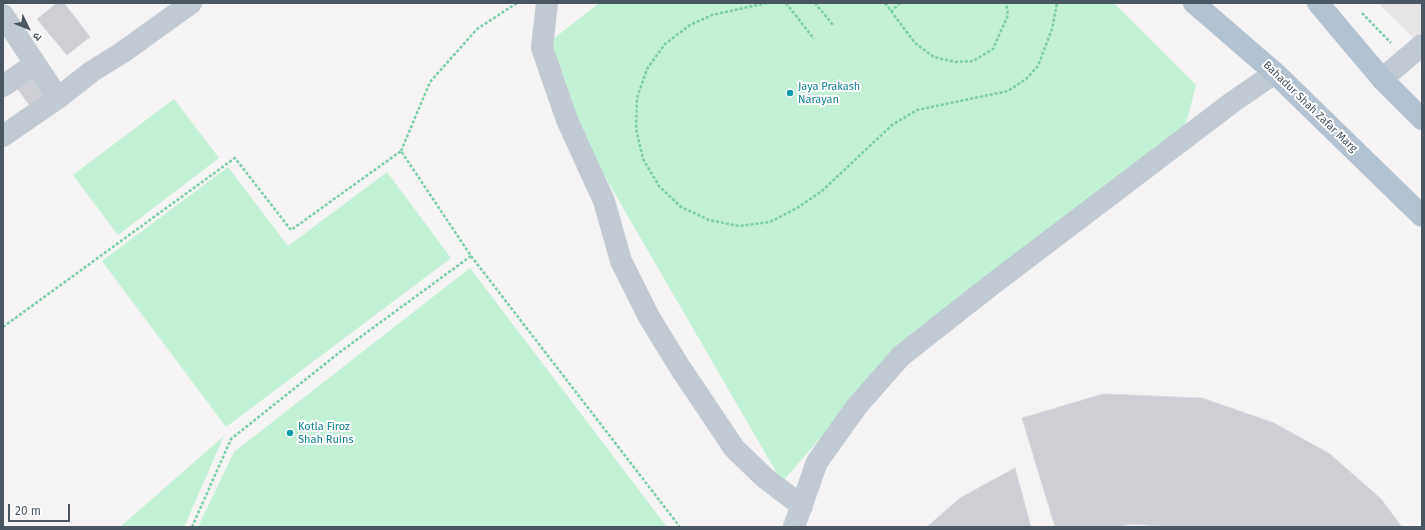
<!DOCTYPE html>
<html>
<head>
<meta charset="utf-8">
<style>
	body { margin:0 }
	#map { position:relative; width:1425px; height:530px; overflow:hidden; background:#f5f3f3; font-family:"Fira Sans","Noto Sans Devanagari",sans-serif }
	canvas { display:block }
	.frame { position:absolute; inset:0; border:4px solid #4a5661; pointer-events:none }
	.north { position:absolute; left:8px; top:8px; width:40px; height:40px; -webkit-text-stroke:3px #fff; paint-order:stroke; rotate:133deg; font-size:11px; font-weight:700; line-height:16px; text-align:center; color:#4a5661 }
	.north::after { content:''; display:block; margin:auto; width:14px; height:18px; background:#4a5661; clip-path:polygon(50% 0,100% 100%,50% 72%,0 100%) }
	.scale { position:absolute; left:8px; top:504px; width:62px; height:18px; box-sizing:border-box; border:2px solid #4a5661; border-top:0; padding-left:5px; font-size:12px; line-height:14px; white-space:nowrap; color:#4a5661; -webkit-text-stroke:3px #fff; paint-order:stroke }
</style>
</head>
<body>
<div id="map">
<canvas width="1425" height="530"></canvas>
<div class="frame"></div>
<div class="north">उ</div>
<div class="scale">20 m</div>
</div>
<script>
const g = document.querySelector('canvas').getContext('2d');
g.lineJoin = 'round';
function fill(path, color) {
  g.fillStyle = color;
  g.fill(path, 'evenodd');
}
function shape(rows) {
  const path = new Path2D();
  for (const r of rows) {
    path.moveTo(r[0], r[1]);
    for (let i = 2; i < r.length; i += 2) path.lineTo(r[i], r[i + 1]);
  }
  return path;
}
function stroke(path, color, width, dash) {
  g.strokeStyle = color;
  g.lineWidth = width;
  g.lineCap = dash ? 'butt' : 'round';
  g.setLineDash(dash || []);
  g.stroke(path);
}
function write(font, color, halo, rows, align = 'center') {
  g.font = font + ' "Fira Sans",sans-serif';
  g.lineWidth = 4;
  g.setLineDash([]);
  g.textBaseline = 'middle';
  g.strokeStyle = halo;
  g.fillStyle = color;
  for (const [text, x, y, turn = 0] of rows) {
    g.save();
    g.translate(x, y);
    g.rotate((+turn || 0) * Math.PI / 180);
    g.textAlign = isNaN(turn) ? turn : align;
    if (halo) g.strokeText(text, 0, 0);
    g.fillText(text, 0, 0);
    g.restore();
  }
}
fill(shape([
	[1378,3,1422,3,1422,46]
]), '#e6e4e5');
fill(shape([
	[599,3,1114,3,1196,85,1186,124,911,334,782,482,553,87,552,40],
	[174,99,219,158,118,235,73,175],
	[228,167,288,246,387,172,451,258,226,427,102,261],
	[470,268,667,527,198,527,234,452],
	[224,436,184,527,120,527]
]), '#c3f1d5');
const building = shape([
	[57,3,64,3,90,37,67,55,37,19,57,3],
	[32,70,52,99,34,111,13,83,32,70],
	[1103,394,1202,398,1274,423,1330,454,1381,499,1402,527,1176,527,1132,524,1116,527,1055,527,1022,418,1103,394],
	[1015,468,1031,527,927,527,960,498,1015,468]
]);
fill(building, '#cdcfd5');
stroke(building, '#d7d9de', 1);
stroke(shape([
	[767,3,712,15,690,25,665,44,647,69,637,98,636,129,643,159,659,186,681,207,709,220,739,226,770,222,797,208,822,191,892,125,917,110,1008,91,1026,79,1038,66,1052,29,1057,3],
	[786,3,814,39],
	[815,3,833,25],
	[885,3,915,43,934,57,955,62,973,61,993,49,1008,15,1006,3],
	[891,12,900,3],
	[1362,13,1391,43],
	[401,151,430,82,477,29,517,3],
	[471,256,680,527],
	[3,327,235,158,291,230,401,151,471,256,340,352,231,439,192,527]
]), '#7ad0a6', 2.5, [3, 2]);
stroke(shape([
	[547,3,542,48,567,120,604,201,621,261,649,317,679,366,734,448,765,478,802,506],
	[3,15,58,98,91,72,123,52,191,3],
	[1382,79,1422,45],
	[3,86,35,64],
	[3,136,58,98],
	[794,527,817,462,857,406,901,356,990,286,1234,101,1275,73]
]), '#c1cad2', 22);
stroke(shape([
	[1194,3,1275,73,1422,216],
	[1318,3,1382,79,1422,119]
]), '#b3c2d1', 22);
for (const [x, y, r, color] of [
	[790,93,4,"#0f9aa8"],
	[290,433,4,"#0f9aa8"]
]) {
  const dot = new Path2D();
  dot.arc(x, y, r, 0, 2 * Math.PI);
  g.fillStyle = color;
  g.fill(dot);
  stroke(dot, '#fff', 1.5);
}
write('11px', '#0d838f', '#fff', [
	["Jaya Prakash",798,87],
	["Narayan",798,100],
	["Kotla Firoz",298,427],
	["Shah Ruins",298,440]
], 'left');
write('11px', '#4a5661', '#fff', [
	["Bahadur Shah Zafar Marg",1310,107,44]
]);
</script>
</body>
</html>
